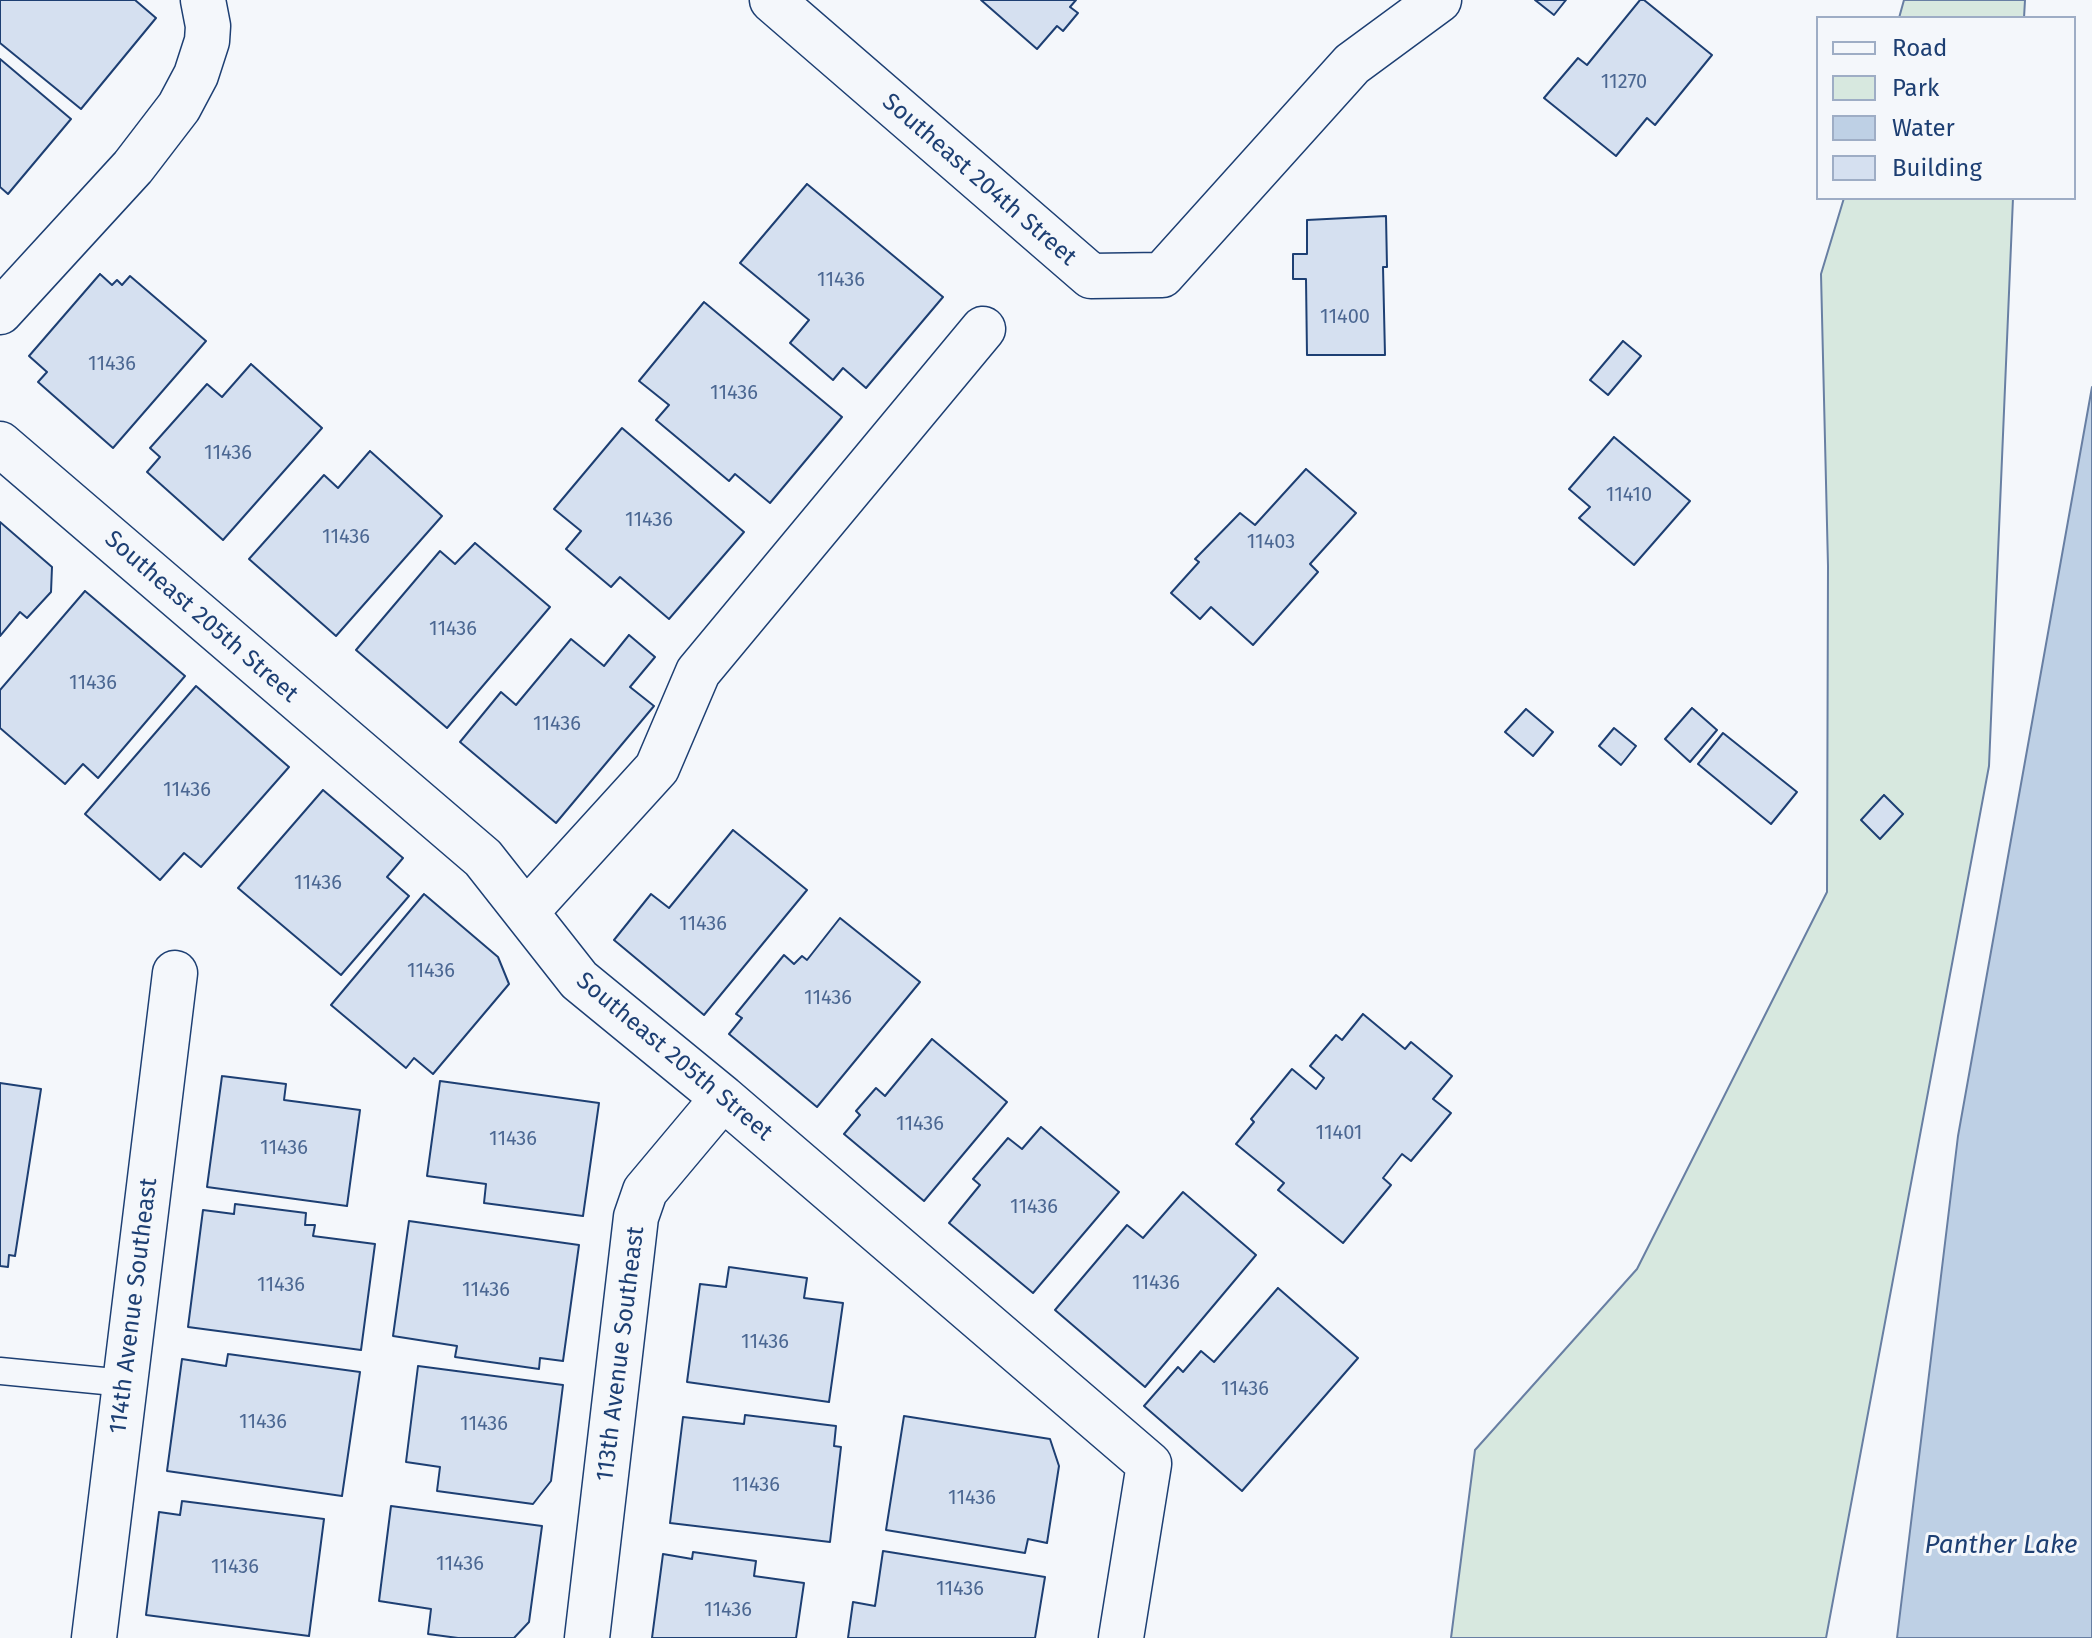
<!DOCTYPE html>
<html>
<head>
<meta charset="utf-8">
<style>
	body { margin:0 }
	#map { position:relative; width:2092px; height:1638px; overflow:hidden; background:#f4f7fb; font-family:"Fira Sans",sans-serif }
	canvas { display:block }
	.legend { position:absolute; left:1816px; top:16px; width:260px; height:184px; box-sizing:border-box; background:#f4f7fb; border:2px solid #9eadc5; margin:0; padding:10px 14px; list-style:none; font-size:24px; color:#1d3f73 }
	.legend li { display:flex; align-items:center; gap:16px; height:40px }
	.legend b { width:40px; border:2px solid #9eadc5 }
</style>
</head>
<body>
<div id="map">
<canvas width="2092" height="1638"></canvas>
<ul class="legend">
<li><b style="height:10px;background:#f4f7fb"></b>Road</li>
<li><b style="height:22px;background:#d7e8df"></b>Park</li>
<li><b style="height:22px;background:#bed0e5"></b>Water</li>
<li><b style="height:22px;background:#d5e0f0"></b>Building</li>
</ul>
</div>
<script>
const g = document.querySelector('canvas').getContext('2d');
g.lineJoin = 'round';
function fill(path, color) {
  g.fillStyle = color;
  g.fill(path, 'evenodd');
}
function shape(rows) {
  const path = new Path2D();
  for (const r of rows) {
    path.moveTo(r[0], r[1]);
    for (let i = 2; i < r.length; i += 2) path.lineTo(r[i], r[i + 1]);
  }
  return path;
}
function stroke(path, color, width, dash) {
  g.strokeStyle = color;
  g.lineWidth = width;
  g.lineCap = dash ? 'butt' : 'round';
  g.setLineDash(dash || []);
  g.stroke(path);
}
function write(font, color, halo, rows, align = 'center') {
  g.font = font + ' "Fira Sans",sans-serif';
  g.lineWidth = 6;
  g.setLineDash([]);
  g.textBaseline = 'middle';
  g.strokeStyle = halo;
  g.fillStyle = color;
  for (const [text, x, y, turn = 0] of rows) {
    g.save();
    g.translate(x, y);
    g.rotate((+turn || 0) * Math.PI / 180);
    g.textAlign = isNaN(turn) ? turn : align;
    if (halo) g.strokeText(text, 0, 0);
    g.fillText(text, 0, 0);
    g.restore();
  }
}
const green = shape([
	[1904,0,2025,0,2024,18,1899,18,1904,0],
	[1844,198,2013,198,1989,766,1826,1638,1451,1638,1475,1450,1637,1269,1827,892,1828,566,1821,274,1844,198]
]);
fill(green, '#d7e8df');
stroke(green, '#687fa3', 2);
const water = shape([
	[2092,387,2092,1638,1897,1638,1958,1136,2092,387]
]);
fill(water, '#bed0e5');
stroke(water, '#687fa3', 2);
const building = shape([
	[0,0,135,0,156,18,81,109,0,43,0,0],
	[981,0,1076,0,1070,7,1078,13,1063,31,1057,26,1037,49,981,0],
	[1535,0,1566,0,1554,15,1535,0],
	[1640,0,1644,0,1712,55,1655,125,1647,118,1616,156,1544,98,1578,58,1587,65,1640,0],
	[0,59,71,119,8,194,0,187,0,59],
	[807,184,943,297,866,388,843,368,833,380,790,343,809,320,740,263,807,184],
	[1386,216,1387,267,1383,267,1385,355,1307,355,1306,279,1293,279,1293,254,1307,254,1307,220,1386,216],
	[100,274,112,285,117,280,122,285,130,276,206,341,113,448,38,382,47,372,29,356,100,274],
	[704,302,842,417,770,503,735,474,729,481,656,420,669,405,639,381,704,302],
	[1623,341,1641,356,1608,395,1590,380,1623,341],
	[251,364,322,428,223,540,147,472,160,457,150,448,207,384,222,397,251,364],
	[622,428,744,532,669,619,620,577,611,587,566,549,581,531,554,509,622,428],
	[1614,437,1690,501,1634,565,1579,518,1590,507,1569,489,1614,437],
	[370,451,442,516,336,636,249,559,324,475,338,488,370,451],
	[1306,469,1356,513,1310,564,1318,572,1253,645,1211,607,1200,619,1171,593,1199,562,1195,559,1240,513,1255,525,1306,469],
	[0,522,52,567,51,592,27,618,20,612,0,636,0,522],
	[475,543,550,607,447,728,356,650,440,551,455,564,475,543],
	[85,591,185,676,98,778,83,764,65,784,0,728,0,690,85,591],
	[629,635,655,657,630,687,654,706,556,823,460,742,501,692,516,705,571,639,604,666,629,635],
	[196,686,289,767,201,867,184,853,160,880,85,814,196,686],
	[1692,708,1717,730,1690,762,1665,739,1692,708],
	[1526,709,1553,732,1533,756,1505,732,1526,709],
	[1614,728,1636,746,1621,765,1599,746,1614,728],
	[1723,733,1797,792,1771,824,1698,764,1723,733],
	[323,790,403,858,387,877,409,896,341,975,238,888,323,790],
	[1884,795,1903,814,1880,839,1861,820,1884,795],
	[733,830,807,890,704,1015,614,940,651,894,669,908,733,830],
	[424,894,498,957,509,984,433,1074,414,1058,406,1068,331,1005,424,894],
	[840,918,920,982,817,1107,729,1034,742,1018,736,1014,784,955,794,964,802,956,807,960,840,918],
	[1363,1014,1405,1049,1411,1042,1452,1076,1433,1099,1451,1113,1411,1161,1402,1154,1383,1178,1391,1185,1343,1243,1278,1190,1284,1183,1236,1144,1254,1122,1251,1119,1292,1069,1316,1089,1324,1078,1310,1066,1336,1035,1342,1040,1363,1014],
	[932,1039,1007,1102,924,1201,844,1134,860,1115,856,1111,876,1088,885,1096,932,1039],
	[222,1076,286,1084,284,1100,360,1110,347,1206,207,1187,222,1076],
	[440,1081,599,1103,583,1216,484,1203,486,1184,427,1176,440,1081],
	[0,1083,41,1089,15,1256,9,1255,8,1267,0,1266,0,1083],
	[1041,1127,1119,1192,1033,1293,949,1223,980,1185,973,1179,1008,1138,1022,1149,1041,1127],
	[1183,1192,1256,1255,1145,1387,1055,1310,1127,1225,1143,1238,1183,1192],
	[235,1204,306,1213,305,1225,315,1225,313,1236,375,1244,361,1350,188,1327,203,1210,234,1214,235,1204],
	[409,1221,579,1245,563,1361,540,1358,539,1369,455,1357,457,1346,393,1336,409,1221],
	[729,1267,807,1278,804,1298,843,1303,829,1402,687,1382,700,1284,726,1287,729,1267],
	[1278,1288,1358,1358,1242,1491,1144,1406,1178,1367,1183,1372,1201,1351,1214,1362,1278,1288],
	[228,1354,360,1372,342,1496,167,1471,182,1359,226,1366,228,1354],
	[418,1366,563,1385,551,1481,533,1504,437,1491,440,1467,406,1462,418,1366],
	[745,1415,836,1426,834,1446,841,1447,830,1542,670,1523,683,1417,744,1424,745,1415],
	[904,1416,1050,1439,1059,1466,1047,1543,1028,1539,1025,1553,886,1530,904,1416],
	[182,1501,324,1519,309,1636,146,1615,159,1512,180,1515,182,1501],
	[391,1506,542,1526,529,1622,514,1638,458,1638,428,1634,431,1609,379,1601,391,1506],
	[883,1551,1045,1577,1035,1638,848,1638,853,1602,875,1606,883,1551],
	[693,1552,756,1561,754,1576,804,1583,796,1638,652,1638,663,1554,692,1559,693,1552]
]);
fill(building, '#d5e0f0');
stroke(building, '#1d3f73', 2);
const service = shape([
	[0,1371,125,1383]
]);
const minor = shape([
	[772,0,1091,276,1162,275,1352,64,1439,0],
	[0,312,133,167,179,107,196,75,207,41,208,26,203,0],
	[0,444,483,858,579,980,723,1098,1149,1464,1121,1638],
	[526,912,657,768,698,672,983,329],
	[94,1638,175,973],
	[587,1638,636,1217,645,1191,723,1098]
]);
stroke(service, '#1d3f73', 29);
stroke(minor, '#1d3f73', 47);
stroke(service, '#f4f7fb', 26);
stroke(minor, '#f4f7fb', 44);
write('20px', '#4b6792', null, [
	["11270",1624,82],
	["11436",841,280],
	["11400",1345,317],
	["11436",112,364],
	["11436",734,393],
	["11436",228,453],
	["11410",1629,495],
	["11436",649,520],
	["11436",346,537],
	["11403",1271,542],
	["11436",453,629],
	["11436",93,683],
	["11436",557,724],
	["11436",187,790],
	["11436",318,883],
	["11436",703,924],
	["11436",431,971],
	["11436",828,998],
	["11436",920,1124],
	["11401",1339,1133],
	["11436",513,1139],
	["11436",284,1148],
	["11436",1034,1207],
	["11436",1156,1283],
	["11436",281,1285],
	["11436",486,1290],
	["11436",765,1342],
	["11436",1245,1389],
	["11436",263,1422],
	["11436",484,1424],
	["11436",756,1485],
	["11436",972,1498],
	["11436",460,1564],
	["11436",235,1567],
	["11436",960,1589],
	["11436",728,1610]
]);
write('24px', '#1d3f73', '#f4f7fb', [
	["Southeast 204th Street",979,180,41],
	["Southeast 205th Street",201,617,41],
	["Southeast 205th Street",674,1057,40],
	["114th Avenue Southeast",134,1306,-83],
	["113th Avenue Southeast",621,1354,-83]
]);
write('italic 26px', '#1d3f73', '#f4f7fb', [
	["Panther Lake",2001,1546]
]);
</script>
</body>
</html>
